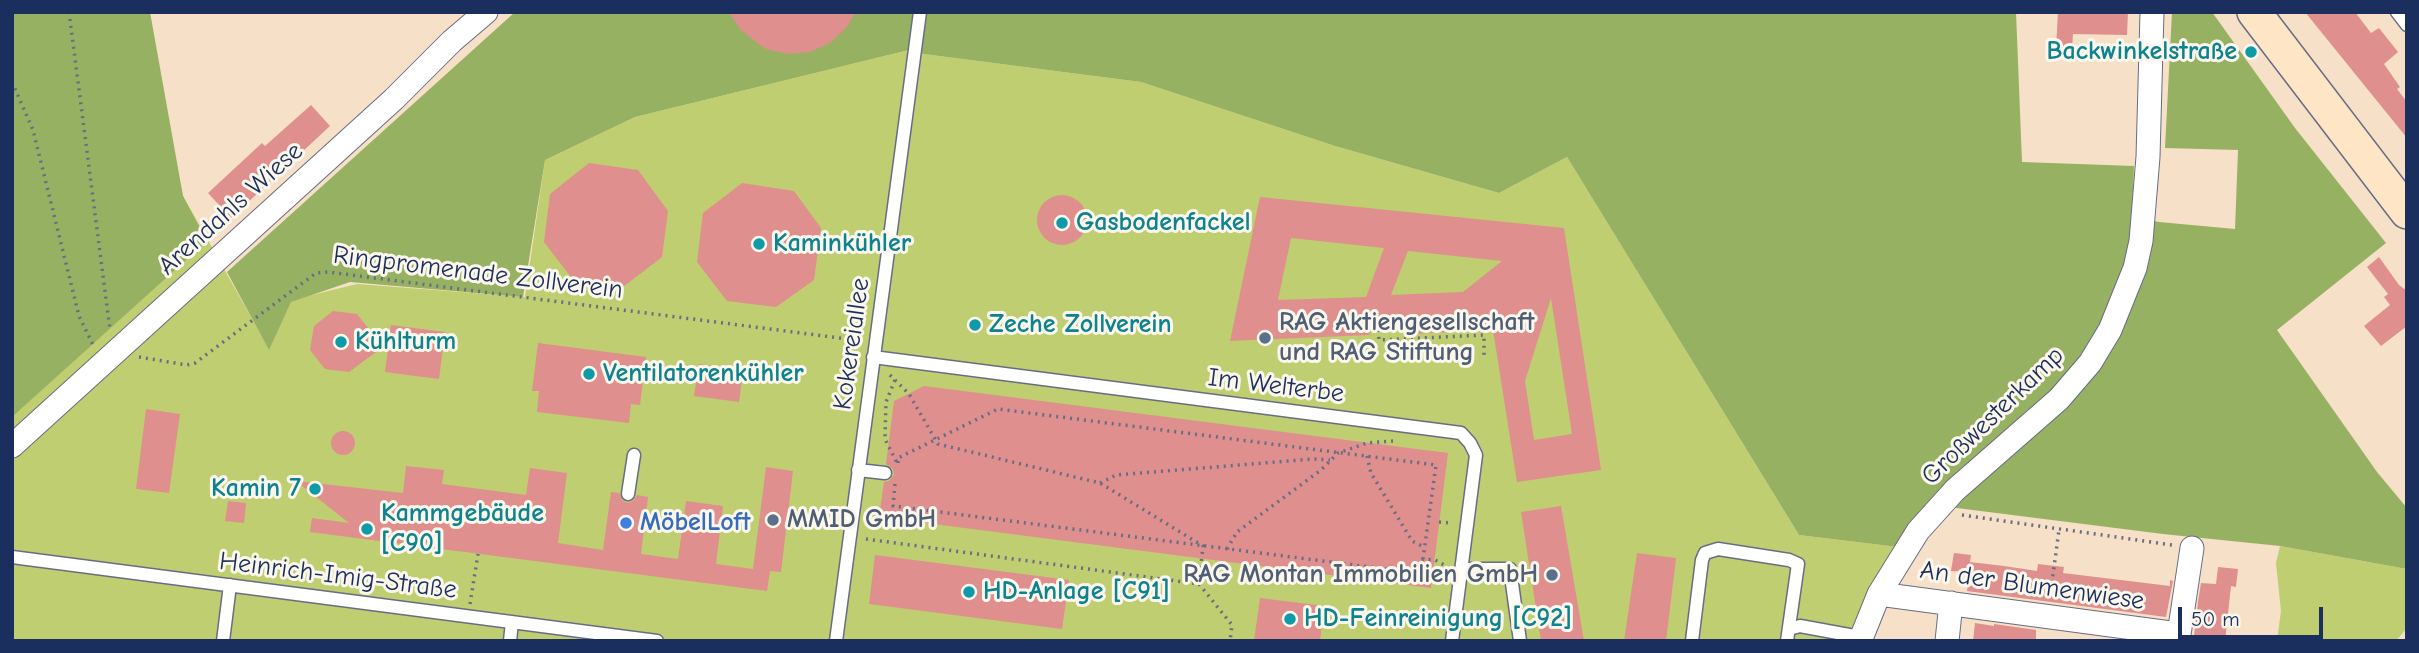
<!DOCTYPE html>
<html>
<head>
<meta charset="utf-8">
<style>
	body { margin:0 }
	#map { position:relative; width:2419px; height:653px; overflow:hidden; background:#f6e0c7; font-family:"Comic Neue",sans-serif }
	canvas { display:block }
	.frame { position:absolute; inset:0; border:14px solid #1b2f5e; pointer-events:none }
	.scale { position:absolute; left:2178px; top:607px; width:145px; height:32px; box-sizing:border-box; border:4px solid #1b2f5e; border-top:0; padding-left:9px; font-size:21px; line-height:24px; white-space:nowrap; color:#1b2f5e; -webkit-text-stroke:5px #fbf7ec; paint-order:stroke }
</style>
</head>
<body>
<div id="map">
<canvas width="2419" height="653"></canvas>
<div class="frame"></div>
<div class="scale">50 m</div>
</div>
<script>
const g = document.querySelector('canvas').getContext('2d');
g.lineJoin = 'round';
function fill(path, color) {
  g.fillStyle = color;
  g.fill(path, 'evenodd');
}
function shape(rows) {
  const path = new Path2D();
  for (const r of rows) {
    if (r.length === 3) {
      path.moveTo(r[0] + r[2], r[1]);
      path.arc(r[0], r[1], r[2], 0, 2 * Math.PI);
      continue;
    }
    path.moveTo(r[0], r[1]);
    for (let i = 2; i < r.length; i += 2) path.lineTo(r[i], r[i + 1]);
  }
  return path;
}
function stroke(path, color, width, dash) {
  g.strokeStyle = color;
  g.lineWidth = width;
  g.lineCap = dash ? 'butt' : 'round';
  g.setLineDash(dash || []);
  g.stroke(path);
}
function write(font, color, halo, rows, align = 'center') {
  g.font = font + ' "Comic Neue",sans-serif';
  g.lineWidth = 6;
  g.setLineDash([]);
  g.textBaseline = 'middle';
  g.strokeStyle = halo;
  g.fillStyle = color;
  for (const [text, x, y, turn = 0] of rows) {
    g.save();
    g.translate(x, y);
    g.rotate((+turn || 0) * Math.PI / 180);
    g.textAlign = isNaN(turn) ? turn : align;
    if (halo) g.strokeText(text, 0, 0);
    g.fillText(text, 0, 0);
    g.restore();
  }
}
fill(shape([
	[12,12,145,12,183,196,269,349,291,300,357,284,525,297,545,160,635,117,909,50,916,53,1141,82,1335,146,1499,193,1567,157,1799,535,1898,547,1857,641,12,641],
	[2280,546,2407,569,2407,628,2396,641,2277,641,2281,611,2276,563]
]), '#bfce70');
fill(shape([
	[12,12,150,12,183,196,207,241,12,417],
	[515,12,2016,12,2022,162,2134,166,2132,216,2159,222,2235,229,2238,150,2165,148,2172,12,2212,12,2295,128,2386,243,2277,330,2377,472,2407,508,2407,569,2280,546,2163,534,1933,505,1898,547,1799,535,1567,157,1499,193,1335,146,1141,82,916,53,909,50,635,117,545,160,523,297,350,282,291,302,269,350,227,272]
]), '#97b162');
fill(shape([
	[729,12,856,12,846,28,830,43,810,52,788,54,766,49,757,43,740,29],
	[2058,12,2128,12,2127,35,2073,34,2072,49,2056,48],
	[2305,12,2355,12,2371,33,2379,28,2398,52,2384,64,2400,87,2397,89,2407,102,2407,138],
	[311,105,330,126,231,218,208,193,262,143,265,146],
	[589,163,638,170,668,211,662,257,623,287,574,281,544,242,550,194],
	[742,183,794,191,821,228,814,280,776,307,727,301,697,262,703,213],
	[1062,220,25],
	[1260,197,1564,228,1601,470,1517,482,1493,330,1408,334,1407,318,1375,319,1369,335,1230,341],
	[1291,238,1384,248,1366,297,1278,300],
	[1408,251,1502,261,1463,292,1391,295],
	[1551,298,1572,434,1534,440,1525,381],
	[2379,257,2399,285,2407,291,2407,326,2381,346,2364,326,2390,305,2384,297,2388,294,2367,267],
	[333,311,357,314,383,347,349,372,325,369,310,350,314,326],
	[391,325,445,332,439,379,385,372],
	[538,343,646,357,640,405,631,404,629,423,537,412,539,391,532,391],
	[699,364,743,370,739,402,694,396],
	[924,386,1448,453,1431,588,879,517,884,482,889,481,894,475,893,469,886,464,894,401],
	[146,409,180,414,169,493,136,489],
	[343,443,12],
	[406,466,444,470,442,484,526,495,530,468,567,473,558,543,603,550,611,492,619,493,622,500,627,503,634,500,637,495,648,497,641,554,678,559,686,501,723,506,716,564,753,569,766,467,793,471,781,572,770,571,767,591,310,532,312,518,349,523,296,481,403,493],
	[228,501,246,503,244,523,225,521],
	[1561,506,1584,641,1541,641,1521,512],
	[1637,553,1676,558,1666,641,1624,641],
	[1954,553,1971,555,1970,562,2004,566,2037,571,2038,564,2064,567,2063,573,2170,586,2170,580,2173,581,2166,617,1967,591,1969,572,1951,571],
	[875,555,1069,580,1062,629,869,604],
	[2218,567,2238,569,2236,587,2231,586,2225,641,2209,641,2209,638,2194,636,2198,602,2201,583,2216,584],
	[1260,598,1324,606,1320,641,1254,641],
	[1975,623,1994,626,1994,624,2036,630,2036,641,1973,641]
]), '#df8f8d');
const service = shape([
	[2397,12,2407,25],
	[873,357,1461,433,1470,443,1476,455,1452,641],
	[858,470,885,473],
	[628,494,634,455],
	[12,557,657,641],
	[1462,569,1510,569,1520,641],
	[1789,629,1800,626,1860,637],
	[223,641,230,585],
	[510,641,512,622],
	[836,641,920,12],
	[1692,641,1702,560,1705,553,1718,549,1789,560,1798,564,1787,641]
]);
const minor = shape([
	[12,446,394,99,452,41,486,12],
	[1879,594,2178,634],
	[1860,641,1879,594,1918,531,1955,490,2059,399,2090,363,2110,330,2135,268,2141,241,2148,157,2152,12],
	[1947,641,1951,603],
	[2178,641,2192,548]
]);
const secondary = shape([
	[2254,12,2407,212]
]);
stroke(service, '#686d83', 15);
stroke(minor, '#686d83', 25);
stroke(secondary, '#686d83', 36);
stroke(shape([
	[69,12,110,330],
	[12,82,33,130,79,316,93,345],
	[1417,325,1378,327,1379,340,1484,335,1484,355],
	[139,357,187,365,195,363,316,273,328,272,863,341],
	[890,375,909,394,938,444,1100,483,1203,546,1199,584],
	[895,380,886,402,885,439,897,463],
	[1367,456,1371,473,1412,541,1424,547],
	[898,463,898,458,998,409,1436,465,1423,559],
	[1100,483,1116,475,1313,459,1330,460],
	[895,484,893,506,1409,572,1423,559,1435,560,1446,566],
	[1962,515,2172,545],
	[1439,522,1451,523],
	[866,539,1199,584,1232,625,1230,641],
	[1227,549,1237,532,1321,470,1338,453,1367,443,1393,441],
	[2050,597,2059,530],
	[470,604,478,554]
]), '#686d83', 3.5, [2, 5]);
stroke(service, '#fff', 12);
stroke(minor, '#fff', 23);
stroke(secondary, '#fde5c5', 33);
for (const [x, y, r, color] of [
	[2251,52,7,"#0f9aa8"],
	[1062,223,7,"#0f9aa8"],
	[759,244,7,"#0f9aa8"],
	[975,325,7,"#0f9aa8"],
	[1265,338,7,"#5c6f8a"],
	[341,342,7,"#0f9aa8"],
	[589,374,7,"#0f9aa8"],
	[315,489,7,"#0f9aa8"],
	[773,520,7,"#5c6f8a"],
	[626,523,7,"#3f7fe0"],
	[367,529,7,"#0f9aa8"],
	[1552,575,7,"#5c6f8a"],
	[969,592,7,"#0f9aa8"],
	[1290,619,7,"#0f9aa8"]
]) {
  const dot = new Path2D();
  dot.arc(x, y, r, 0, 2 * Math.PI);
  g.fillStyle = color;
  g.fill(dot);
  stroke(dot, '#fbf7ec', 2.5);
}
write('bold 26px', '#0d838f', '#fbf7ec', [
	["Backwinkelstraße",2237,52,"right"],
	["Gasbodenfackel",1076,223],
	["Kaminkühler",773,244],
	["Zeche Zollverein",989,325],
	["Kühlturm",355,342],
	["Ventilatorenkühler",603,374],
	["Kamin 7",301,489,"right"],
	["Kammgebäude",381,514],
	["[C90]",381,544],
	["HD-Anlage [C91]",983,592],
	["HD-Feinreinigung [C92]",1304,619]
], 'left');
write('26px', '#1b2f5e', '#fbf7ec', [
	["Arendahls Wiese",231,209,-42],
	["Ringpromenade Zollverein",478,273,7],
	["Kokereiallee",852,344,-82],
	["Im Welterbe",1276,386,7],
	["Großwesterkamp",1993,416,-44],
	["Heinrich-Imig-Straße",338,576,7],
	["An der Blumenwiese",2032,586,8]
]);
write('bold 26px', '#4e5e75', '#fbf7ec', [
	["RAG Aktiengesellschaft",1279,323],
	["und RAG Stiftung",1279,353],
	["MMID GmbH",787,520],
	["RAG Montan Immobilien GmbH",1538,575,"right"]
], 'left');
write('bold 26px', '#366cbe', '#fbf7ec', [
	["MöbelLoft",640,523]
], 'left');
</script>
</body>
</html>
